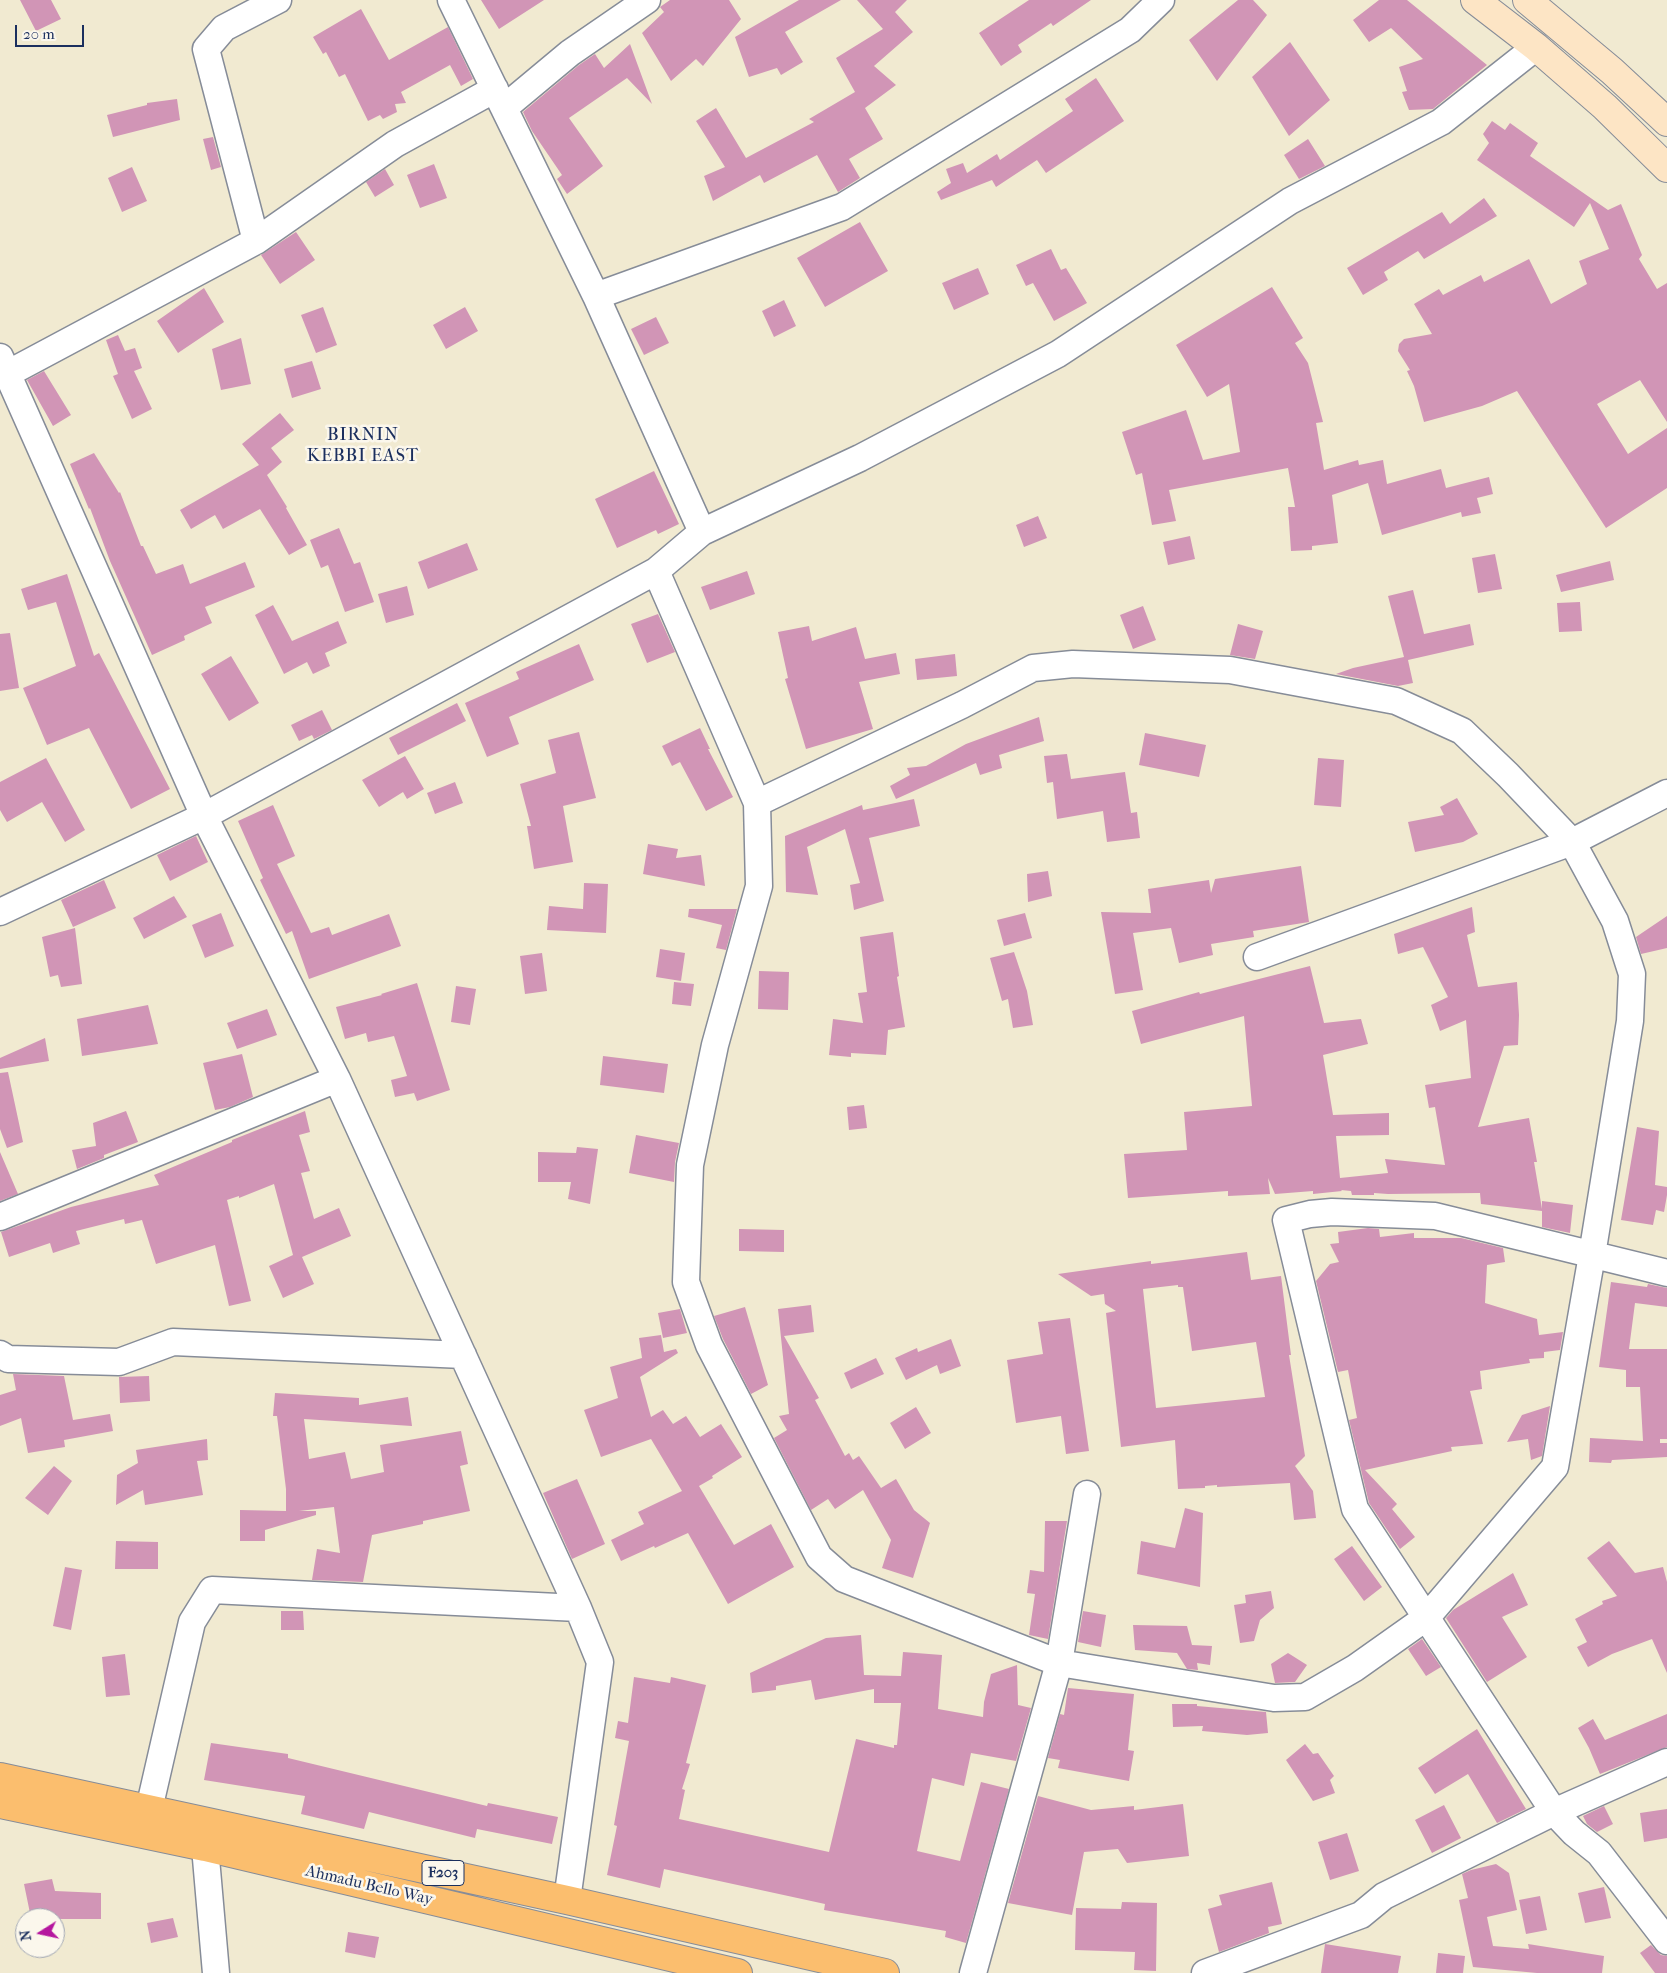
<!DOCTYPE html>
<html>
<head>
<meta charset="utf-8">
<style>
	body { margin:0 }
	#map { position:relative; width:1667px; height:1973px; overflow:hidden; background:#f1ead1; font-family:"IM FELL French Canon",serif }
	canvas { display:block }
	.north { position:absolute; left:15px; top:1908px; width:50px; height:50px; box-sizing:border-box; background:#fbf7ec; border:1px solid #a1a7b3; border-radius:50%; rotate:260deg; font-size:14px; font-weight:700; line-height:20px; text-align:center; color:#1b2f5e }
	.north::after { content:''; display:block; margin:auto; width:18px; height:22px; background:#b5179e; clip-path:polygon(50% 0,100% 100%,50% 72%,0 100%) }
	.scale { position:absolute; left:15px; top:25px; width:69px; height:22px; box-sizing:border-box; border:2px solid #1b2f5e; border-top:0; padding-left:6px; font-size:15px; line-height:18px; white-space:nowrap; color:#1b2f5e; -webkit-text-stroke:4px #fbf7ec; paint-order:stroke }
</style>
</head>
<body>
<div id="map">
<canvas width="1667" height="1973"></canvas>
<div class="north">N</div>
<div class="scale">20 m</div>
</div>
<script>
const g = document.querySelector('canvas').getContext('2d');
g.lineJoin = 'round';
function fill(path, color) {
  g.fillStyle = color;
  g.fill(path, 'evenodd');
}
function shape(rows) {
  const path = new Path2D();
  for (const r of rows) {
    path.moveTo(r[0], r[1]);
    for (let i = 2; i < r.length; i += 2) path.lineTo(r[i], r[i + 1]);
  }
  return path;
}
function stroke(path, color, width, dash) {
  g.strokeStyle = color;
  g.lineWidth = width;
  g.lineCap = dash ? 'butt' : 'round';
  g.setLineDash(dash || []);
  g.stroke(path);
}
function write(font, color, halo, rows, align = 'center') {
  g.font = font + ' "IM FELL French Canon",serif';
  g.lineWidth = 5;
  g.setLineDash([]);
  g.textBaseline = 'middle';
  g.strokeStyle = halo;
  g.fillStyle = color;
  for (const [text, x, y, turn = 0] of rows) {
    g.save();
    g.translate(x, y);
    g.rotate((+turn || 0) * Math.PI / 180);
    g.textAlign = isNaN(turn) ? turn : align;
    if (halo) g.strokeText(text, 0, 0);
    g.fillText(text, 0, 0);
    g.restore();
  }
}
fill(shape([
	[20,0,51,0,61,19,36,31],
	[481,0,544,0,499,29],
	[670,0,729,0,741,19,703,66,696,59,671,81,642,33,664,12,660,7],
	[799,0,841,0,785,32,803,62,781,75,777,68,749,77,735,37],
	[857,0,907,0,895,12,913,32,874,66,896,85,865,108,883,139,849,159,860,178,838,192,817,155,764,183,760,175,713,201,704,176,725,167,696,121,716,108,746,158,814,122,809,119,855,92,836,58,883,29],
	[1029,0,1091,0,1053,26,1051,23,1018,45,1022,52,1001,66,979,33],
	[1238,0,1253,0,1267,15,1217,81,1189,40],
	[1379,0,1407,0,1487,65,1433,109,1409,110,1402,92,1407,91,1399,67,1423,59,1391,28,1369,42,1353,20],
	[361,9,389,60,448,27,473,79,461,86,450,65,401,92,406,103,395,104,397,112,383,119,380,115,368,121,345,74,339,77,326,52,323,54,313,37],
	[1290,42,1330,100,1289,136,1252,77],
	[630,44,652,104,627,78,569,118,603,166,567,194,557,179,562,175,532,131,523,112,579,65,595,54,604,68],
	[1096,78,1124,121,1046,173,1037,160,996,187,992,180,941,200,937,192,951,183,946,169,963,163,967,173,997,154,1000,160,1073,111,1065,99],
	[177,99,180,120,113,137,107,115,147,105,147,103],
	[1492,121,1505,130,1510,123,1538,143,1530,156,1608,210,1621,204,1642,255,1639,259,1657,289,1667,283,1667,422,1640,380,1597,404,1628,454,1667,428,1667,488,1606,528,1517,391,1482,406,1424,422,1414,386,1407,371,1410,370,1398,351,1399,344,1404,339,1432,334,1414,304,1439,289,1443,295,1481,275,1484,282,1529,259,1551,304,1587,284,1579,261,1609,249,1590,203,1574,227,1477,160,1489,143,1483,134],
	[213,137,221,167,211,170,203,139],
	[1308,139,1325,166,1299,179,1284,155],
	[434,164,447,198,420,208,407,175],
	[132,167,147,201,122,212,108,178],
	[385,169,394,185,375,197,366,182],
	[1484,198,1497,216,1424,259,1418,251,1384,272,1388,280,1363,295,1347,268,1442,212,1450,224],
	[860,222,888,271,825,307,797,258],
	[296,232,315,260,280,284,261,255],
	[1051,249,1061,270,1066,268,1087,303,1054,321,1033,283,1026,286,1016,265],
	[978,268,989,294,954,310,942,283],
	[1272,287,1303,338,1295,343,1308,363,1323,422,1316,423,1324,470,1358,460,1359,465,1383,460,1387,484,1441,469,1446,488,1489,477,1493,494,1477,498,1481,513,1462,517,1461,512,1382,535,1368,483,1332,495,1338,543,1312,546,1312,550,1291,551,1288,507,1295,507,1288,468,1169,490,1176,521,1152,525,1142,473,1136,475,1122,432,1186,410,1203,460,1240,452,1229,384,1207,397,1176,345],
	[204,288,224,322,178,353,157,321],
	[784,300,796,326,774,337,762,311],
	[323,307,337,345,316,353,301,315],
	[465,307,478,331,446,349,433,325],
	[656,317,669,343,644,355,631,329],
	[118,335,125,351,135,348,142,368,134,371,152,409,132,419,113,376,118,374,106,340],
	[241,338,251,384,221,390,212,349],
	[312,361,321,389,292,398,284,369],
	[44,371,71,415,53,426,27,380],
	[280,413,294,430,271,448,282,462,267,475,287,507,286,508,307,545,289,555,260,509,223,529,215,515,191,529,180,510,259,465,242,444],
	[94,453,119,493,120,492,141,546,143,546,156,574,183,564,190,584,245,562,255,587,205,607,212,623,184,636,185,640,152,655,110,561,90,508,89,509,70,464],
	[654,471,679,524,658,534,656,530,617,548,595,499],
	[1038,516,1047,538,1024,547,1016,525],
	[339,528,354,564,360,562,374,602,345,612,328,565,321,568,310,540],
	[1190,536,1195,559,1168,565,1163,542],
	[467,543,478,570,428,589,418,562],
	[1495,554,1502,589,1478,593,1472,558],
	[1610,561,1614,580,1561,592,1556,575],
	[747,571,755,594,710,610,701,587],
	[67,574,94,656,99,653,170,789,131,809,89,728,47,745,23,688,76,666,56,602,28,610,21,589],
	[407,586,414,615,386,623,378,594],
	[1413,590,1424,634,1470,624,1474,645,1408,660,1413,683,1398,686,1336,674,1353,668,1404,657,1388,596],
	[1580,602,1582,631,1559,632,1557,603],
	[273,605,292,641,338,621,347,643,325,653,330,666,313,674,307,662,284,674,255,615],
	[1143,606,1156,640,1133,649,1120,615],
	[658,614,675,652,647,663,631,624],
	[1238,624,1263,631,1255,659,1230,655],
	[809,626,812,641,856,627,865,659,896,653,900,674,859,682,873,729,806,749,785,679,788,678,778,632],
	[10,633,19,688,0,691,0,634],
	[579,644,594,680,509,717,519,744,487,757,465,703,519,679,516,672],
	[955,654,957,676,917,680,915,659],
	[231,656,259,703,229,721,201,674],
	[457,703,466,721,398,755,389,738],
	[322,710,332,730,314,739,312,735,299,741,291,725],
	[1039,717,1044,741,999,755,1002,768,980,775,976,763,896,799,890,786,910,775,907,768,926,766,966,744],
	[700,728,710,749,708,749,733,797,706,811,680,762,672,766,662,746],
	[579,732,596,798,563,806,573,862,534,869,527,826,531,826,520,784,556,773,548,740],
	[1145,733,1206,745,1199,777,1139,765],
	[1067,754,1071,779,1125,772,1131,813,1137,812,1140,838,1107,842,1103,811,1057,819,1053,782,1047,783,1044,756],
	[405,756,424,789,407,799,403,792,379,807,362,780],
	[46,758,85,830,65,842,42,802,7,822,0,810,0,782],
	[1318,758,1344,760,1341,807,1314,805],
	[455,782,463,803,435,814,427,793],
	[1457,798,1478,834,1463,842,1415,852,1408,822,1444,815,1440,807],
	[914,799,920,826,869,838,884,901,854,910,850,885,860,883,845,829,807,847,818,895,786,892,785,836,862,805,863,810],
	[273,805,295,856,277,864,311,933,329,927,332,935,389,914,401,946,309,979,292,931,286,934,260,880,263,878,238,821],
	[196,836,208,862,170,881,157,855],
	[648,844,678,849,676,858,701,855,705,886,643,874],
	[1301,866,1309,922,1253,931,1254,937,1211,944,1213,955,1179,963,1171,928,1133,933,1143,990,1115,994,1101,912,1151,913,1148,889,1209,880,1211,893,1215,879],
	[1048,871,1052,896,1028,902,1027,874],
	[104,880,116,908,73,927,61,900],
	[584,883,608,884,606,933,547,930,549,906,583,909],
	[174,896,187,917,144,939,133,918],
	[1472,907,1475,932,1467,935,1478,987,1517,982,1519,1015,1518,1045,1504,1046,1478,1127,1529,1118,1537,1162,1534,1162,1542,1209,1542,1201,1573,1205,1570,1233,1542,1227,1542,1211,1481,1204,1480,1193,1388,1194,1374,1193,1374,1195,1352,1195,1351,1191,1341,1190,1342,1191,1313,1194,1313,1191,1275,1194,1268,1178,1270,1194,1228,1196,1228,1191,1128,1198,1124,1154,1187,1150,1184,1112,1252,1106,1244,1016,1141,1044,1132,1011,1199,992,1200,994,1310,966,1324,1023,1361,1019,1368,1044,1323,1055,1333,1115,1389,1113,1389,1135,1336,1136,1340,1178,1388,1173,1385,1159,1445,1165,1435,1107,1429,1108,1425,1085,1471,1078,1466,1020,1440,1031,1431,1005,1448,997,1423,947,1398,954,1394,934],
	[689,909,737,909,726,950,716,948,722,925,688,917],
	[221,913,234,946,205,958,192,925],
	[1025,913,1032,938,1004,946,997,920],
	[1667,916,1667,948,1641,954,1636,937],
	[75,928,82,984,61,987,58,975,50,977,42,937],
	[893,932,899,976,897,977,905,1027,888,1030,886,1055,851,1053,851,1057,829,1055,833,1019,863,1023,858,993,867,992,860,937],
	[660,949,685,953,681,981,656,977],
	[1014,952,1027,991,1033,1025,1013,1028,1008,999,1002,1001,990,958],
	[542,953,547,991,525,994,520,956],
	[759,971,789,972,788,1010,758,1009],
	[674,982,694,984,691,1006,672,1004],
	[417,983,450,1090,417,1101,414,1093,395,1097,391,1080,407,1076,394,1036,368,1042,366,1033,345,1039,336,1007,382,995,381,994],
	[456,986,476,989,470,1025,451,1022],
	[148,1005,158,1044,82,1056,77,1019],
	[267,1009,277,1035,237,1049,227,1023],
	[45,1038,49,1061,0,1069,0,1058],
	[242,1054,253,1097,230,1107,215,1110,203,1063],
	[603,1056,668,1064,664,1093,600,1085],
	[8,1072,23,1142,7,1148,0,1129,0,1073],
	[864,1105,867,1128,849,1130,847,1107],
	[126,1111,138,1142,104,1155,104,1158,77,1169,72,1150,96,1146,93,1123],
	[305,1111,310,1132,299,1135,310,1171,301,1173,314,1219,339,1208,351,1236,302,1257,314,1284,283,1298,269,1266,293,1255,274,1184,239,1198,239,1196,227,1200,251,1301,229,1306,215,1245,156,1264,142,1220,125,1224,124,1219,76,1231,80,1244,53,1253,50,1243,9,1257,1,1232,71,1207,159,1185,154,1175,232,1142,232,1140],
	[1637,1127,1659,1131,1655,1185,1667,1187,1667,1195,1664,1212,1656,1210,1653,1225,1621,1220],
	[636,1135,679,1143,675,1162,674,1182,629,1173],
	[577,1147,598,1149,590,1204,568,1199,571,1182,538,1182,538,1152,576,1153],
	[0,1152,18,1194,0,1201],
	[1368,1228,1379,1229,1380,1237,1414,1233,1414,1238,1461,1238,1503,1248,1505,1262,1487,1265,1485,1303,1537,1319,1539,1335,1563,1332,1560,1350,1544,1352,1544,1358,1529,1359,1530,1363,1480,1371,1482,1389,1470,1391,1483,1444,1451,1447,1452,1451,1365,1470,1397,1504,1392,1509,1415,1537,1400,1549,1369,1503,1349,1420,1357,1418,1348,1370,1338,1372,1316,1281,1330,1264,1339,1262,1330,1244,1339,1243,1338,1232],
	[739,1229,784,1230,784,1252,739,1251],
	[1247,1252,1251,1280,1281,1276,1291,1355,1289,1355,1305,1456,1295,1466,1313,1491,1316,1518,1294,1520,1290,1483,1217,1487,1217,1485,1205,1486,1205,1488,1178,1489,1175,1440,1121,1447,1106,1313,1116,1311,1105,1304,1104,1294,1091,1296,1058,1274,1151,1261,1151,1264],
	[1178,1285,1178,1287,1183,1287,1192,1351,1256,1342,1265,1397,1156,1408,1143,1289],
	[1611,1282,1647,1287,1648,1284,1667,1288,1667,1307,1635,1303,1629,1349,1667,1349,1667,1439,1660,1439,1660,1443,1667,1443,1667,1457,1612,1460,1611,1463,1589,1462,1590,1438,1643,1441,1640,1387,1626,1387,1626,1370,1599,1367],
	[811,1305,814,1332,784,1336,819,1398,815,1400,845,1456,849,1453,853,1460,859,1456,881,1488,896,1479,914,1510,930,1523,913,1578,882,1568,891,1540,863,1490,835,1509,828,1499,811,1510,774,1438,787,1430,779,1416,789,1414,778,1309],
	[745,1307,768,1385,751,1394,723,1339,714,1316],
	[680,1309,687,1333,663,1338,658,1313],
	[1070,1318,1089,1451,1066,1454,1061,1416,1016,1423,1007,1360,1043,1354,1038,1322],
	[661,1335,664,1352,676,1349,678,1353,640,1377,651,1417,663,1410,673,1424,686,1416,700,1437,721,1424,742,1457,712,1476,713,1478,699,1486,734,1545,771,1524,794,1567,728,1604,688,1533,655,1548,654,1546,621,1561,611,1540,644,1524,638,1512,682,1491,651,1439,601,1457,584,1410,618,1398,610,1367,642,1358,639,1338],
	[951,1339,961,1366,940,1374,937,1365,906,1380,895,1358,917,1348,918,1352],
	[876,1358,884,1374,851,1389,844,1373],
	[13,1374,64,1376,73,1420,110,1414,113,1431,64,1440,65,1447,28,1453,21,1418,0,1426,0,1395,16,1390],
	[149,1376,150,1401,120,1403,119,1377],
	[275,1393,359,1398,359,1405,408,1397,412,1426,304,1419,309,1459,345,1452,351,1479,384,1472,380,1445,461,1431,468,1464,460,1466,470,1511,423,1521,423,1524,372,1535,363,1582,312,1580,317,1549,340,1553,334,1507,299,1511,316,1511,316,1515,265,1530,265,1541,240,1541,240,1510,286,1511,286,1489,277,1416,273,1416],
	[1550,1406,1542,1456,1531,1460,1528,1439,1507,1442,1522,1415],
	[916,1407,931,1433,905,1449,890,1423],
	[207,1439,208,1460,197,1461,203,1495,145,1505,143,1490,116,1505,117,1475,138,1463,136,1450],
	[54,1466,72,1481,48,1515,25,1498],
	[577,1479,605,1544,572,1559,543,1493],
	[1185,1508,1203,1513,1200,1587,1137,1574,1141,1541,1175,1548],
	[1045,1521,1067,1521,1048,1639,1029,1635,1035,1594,1027,1593,1030,1570,1044,1572],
	[116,1541,158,1542,158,1569,115,1569],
	[1609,1541,1635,1573,1663,1567,1667,1582,1667,1673,1652,1639,1612,1654,1588,1667,1577,1647,1587,1642,1575,1619,1603,1604,1602,1601,1617,1596,1587,1558],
	[1352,1546,1382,1587,1364,1601,1334,1559],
	[65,1567,82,1570,71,1630,53,1626],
	[1513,1573,1528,1605,1502,1617,1527,1657,1487,1682,1446,1618,1453,1610],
	[1271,1591,1274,1608,1260,1620,1254,1641,1240,1643,1234,1605,1246,1603,1245,1595],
	[281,1611,303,1611,304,1630,281,1630],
	[1083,1611,1106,1615,1101,1647,1078,1642],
	[1133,1625,1187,1626,1192,1645,1212,1646,1210,1665,1197,1663,1198,1670,1187,1669,1177,1653,1135,1650],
	[861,1635,864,1675,901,1676,903,1652,942,1655,938,1709,983,1717,984,1702,991,1674,1017,1665,1018,1705,1031,1708,1016,1761,971,1753,964,1786,932,1778,917,1851,960,1861,981,1782,1009,1789,966,1943,945,1937,946,1931,824,1910,825,1904,664,1869,660,1888,607,1875,617,1826,614,1825,629,1741,615,1738,618,1721,628,1723,634,1677,670,1683,671,1677,706,1685,686,1763,690,1764,682,1789,685,1790,679,1819,829,1852,856,1739,894,1748,894,1745,897,1745,901,1703,874,1703,874,1689,815,1700,811,1680,776,1686,776,1690,752,1693,750,1673,826,1638],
	[1422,1639,1441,1667,1426,1676,1408,1649],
	[1288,1653,1307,1665,1295,1682,1275,1683,1271,1664],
	[125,1654,130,1695,106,1697,102,1657],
	[1068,1688,1134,1694,1128,1750,1134,1751,1129,1781,1058,1768,1060,1760,1048,1758,1060,1714,1064,1715],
	[1172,1704,1197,1704,1197,1706,1266,1712,1268,1733,1247,1735,1202,1731,1203,1726,1173,1727],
	[1667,1714,1667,1747,1600,1774,1589,1748,1578,1728,1593,1719,1605,1740],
	[1477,1729,1526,1809,1497,1823,1468,1774,1435,1794,1418,1768],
	[211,1743,288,1754,288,1758,487,1806,488,1803,558,1817,552,1844,477,1829,475,1838,369,1812,364,1829,301,1814,305,1796,204,1780],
	[1305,1744,1313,1754,1318,1753,1334,1776,1330,1780,1335,1793,1313,1801,1286,1760],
	[1038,1796,1091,1810,1134,1806,1134,1810,1183,1804,1189,1856,1127,1863,1118,1849,1084,1852,1072,1915,1008,1903],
	[1444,1805,1461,1838,1432,1853,1415,1820],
	[1604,1806,1613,1824,1597,1832,1587,1824,1583,1816],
	[1667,1809,1667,1838,1644,1842,1640,1813],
	[1347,1833,1359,1871,1330,1880,1318,1842],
	[1496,1864,1509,1873,1517,1910,1487,1917,1493,1946,1529,1949,1528,1944,1604,1956,1602,1973,1537,1973,1473,1967,1459,1900,1468,1898,1462,1874,1471,1870],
	[52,1879,55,1891,101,1893,101,1919,60,1919,63,1930,55,1931,55,1918,31,1918,24,1884],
	[1272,1882,1282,1924,1268,1927,1269,1933,1219,1952,1208,1909,1222,1905,1219,1895],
	[1604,1887,1611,1918,1585,1923,1578,1893],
	[1540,1896,1547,1930,1526,1934,1519,1900],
	[1122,1902,1157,1903,1156,1971,1134,1970,1135,1952,1075,1950,1076,1908,1121,1909],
	[173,1918,178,1937,151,1943,147,1923],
	[348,1932,379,1937,375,1958,345,1952],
	[1325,1944,1401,1956,1398,1973,1321,1973],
	[1651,1945,1661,1955,1667,1956,1667,1973,1655,1973,1640,1953],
	[1438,1953,1465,1956,1463,1973,1436,1973]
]), '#d195b6');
const street = shape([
	[451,0,596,296,702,532],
	[504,108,570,53,647,0],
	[256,241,206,49,224,28,278,0],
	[596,296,842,207,1130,30,1161,0],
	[0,357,204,816,337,1079,578,1608,600,1662,567,1900],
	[7,374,256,241,395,144,495,89],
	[656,571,757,803,759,886,715,1045,690,1165,686,1282,709,1345,819,1557,844,1579,1059,1663,1274,1698,1305,1697,1355,1668,1427,1617,1555,1467,1592,1255,1630,1021,1632,974,1615,921,1572,842,1508,775,1462,731,1396,701,1230,670,1073,664,1033,668,962,705,757,803],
	[0,912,204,816,656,571,702,532,860,458,1058,354,1290,201,1441,122,1536,47],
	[1257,957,1572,842,1667,793],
	[0,1217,337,1079],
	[1667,1273,1435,1216,1332,1212,1310,1214,1286,1220,1355,1509,1554,1812,1574,1833,1599,1853,1667,1941],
	[0,1354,8,1359,119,1362,173,1342,463,1355],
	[149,1809,192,1622,212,1590,578,1608],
	[205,1847,216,1973],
	[973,1973,1059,1663,1087,1494],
	[1205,1973,1361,1915,1384,1896,1554,1812,1667,1762]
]);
const secondary = shape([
	[1475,0,1536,47,1605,107,1667,168],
	[1527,0,1612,71,1667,122]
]);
const primary = shape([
	[0,1777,567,1900,885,1973],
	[0,1804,205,1847,738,1973]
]);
stroke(street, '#868c98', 29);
stroke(secondary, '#868c98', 30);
stroke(primary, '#868c98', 30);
stroke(street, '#fff', 26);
stroke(secondary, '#fde5c5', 28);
stroke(primary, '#fbbe6e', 28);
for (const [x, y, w] of [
	[443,1873,42]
]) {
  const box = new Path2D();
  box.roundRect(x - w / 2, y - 12.5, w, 25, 4);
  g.fillStyle = '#fbf7ec';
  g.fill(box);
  stroke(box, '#1b2f5e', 1);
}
write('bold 15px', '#1b2f5e', null, [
	["F203",443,1873]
]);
write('16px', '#1b2f5e', '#fbf7ec', [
	["Ahmadu Bello Way",369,1886,13]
]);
g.letterSpacing = '1px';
write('18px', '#1b2f5e', '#fbf7ec', [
	["BIRNIN",363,436],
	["KEBBI EAST",363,457]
]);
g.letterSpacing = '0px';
</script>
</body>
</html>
